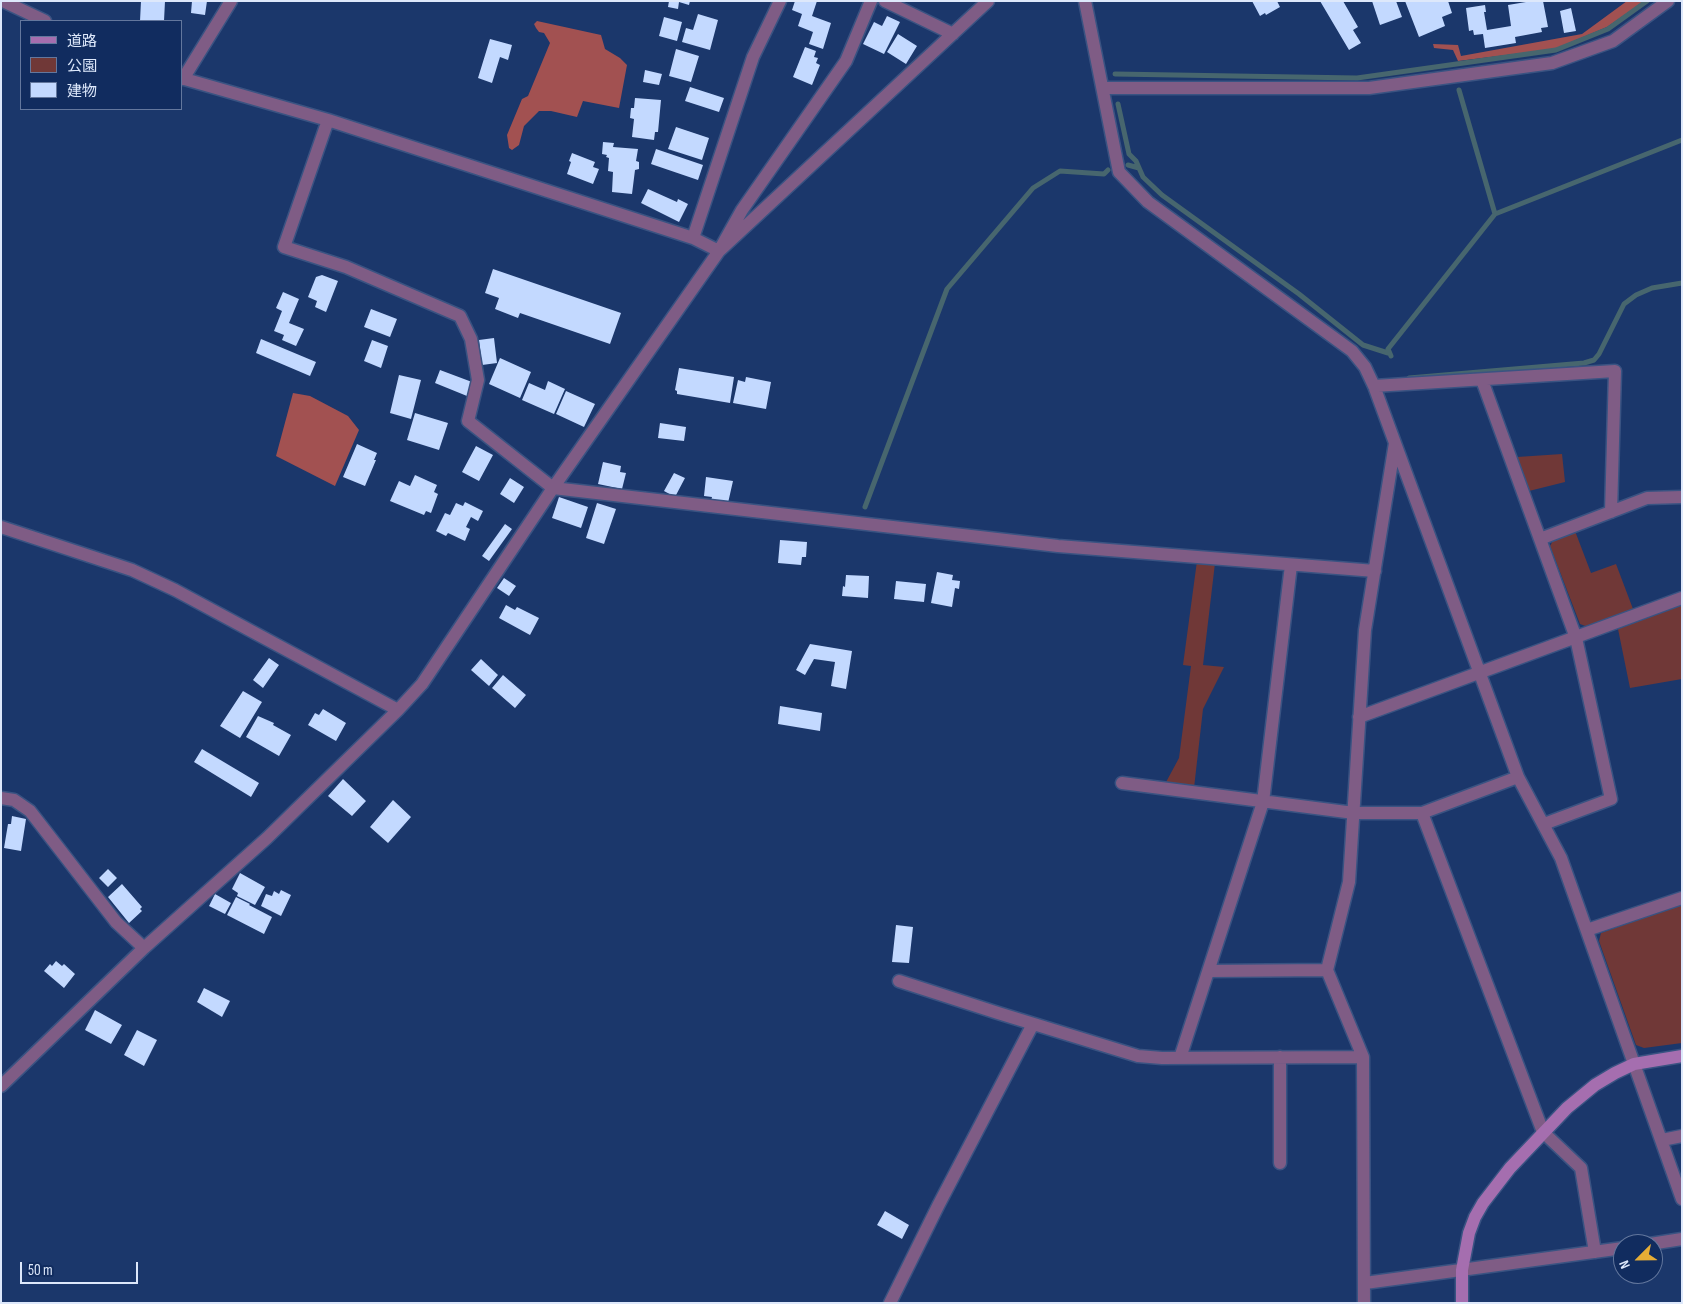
<!DOCTYPE html>
<html>
<head>
<meta charset="utf-8">
<style>
	body { margin:0 }
	#map { position:relative; width:1683px; height:1304px; overflow:hidden; background:#1b376b; font-family:"Sofia Sans Condensed","Noto Sans JP",sans-serif }
	canvas { display:block }
	.frame { position:absolute; inset:0; border:2px solid #dde8fb; pointer-events:none }
	.legend { position:absolute; left:20px; top:20px; width:162px; height:90px; box-sizing:border-box; background:#112c5f; border:1px solid #63779d; margin:0; padding:6px 9px; list-style:none; font-size:15px; color:#dde8fb }
	.legend li { display:flex; align-items:center; gap:10px; height:25px }
	.legend b { width:25px; border:1px solid #63779d }
	.north { position:absolute; left:1613px; top:1234px; width:50px; height:50px; box-sizing:border-box; background:#112c5f; border:1px solid #63779d; border-radius:50%; rotate:247deg; font-size:14px; font-weight:700; line-height:20px; text-align:center; color:#dde8fb }
	.north::after { content:''; display:block; margin:auto; width:18px; height:22px; background:#e6ad36; clip-path:polygon(50% 0,100% 100%,50% 72%,0 100%) }
	.scale { position:absolute; left:20px; top:1262px; width:118px; height:22px; box-sizing:border-box; border:2px solid #dde8fb; border-top:0; padding-left:6px; font-size:15px; line-height:18px; white-space:nowrap; color:#dde8fb; -webkit-text-stroke:4px #112c5f; paint-order:stroke }
</style>
</head>
<body>
<div id="map">
<canvas width="1683" height="1304"></canvas>
<div class="frame"></div>
<ul class="legend">
<li><b style="height:6px;background:#a56eaf"></b>道路</li>
<li><b style="height:14px;background:#703837"></b>公園</li>
<li><b style="height:14px;background:#c3d9ff"></b>建物</li>
</ul>
<div class="north">N</div>
<div class="scale">50 m</div>
</div>
<script>
const g = document.querySelector('canvas').getContext('2d');
g.lineJoin = 'round';
function fill(path, color) {
  g.fillStyle = color;
  g.fill(path, 'evenodd');
}
function shape(rows) {
  const path = new Path2D();
  for (const r of rows) {
    path.moveTo(r[0], r[1]);
    for (let i = 2; i < r.length; i += 2) path.lineTo(r[i], r[i + 1]);
  }
  return path;
}
function stroke(path, color, width, dash) {
  g.strokeStyle = color;
  g.lineWidth = width;
  g.lineCap = dash ? 'butt' : 'round';
  g.setLineDash(dash || []);
  g.stroke(path);
}
fill(shape([
	[1562,454,1565,482,1529,491,1517,457],
	[1575,531,1591,573,1616,564,1633,609,1588,627,1580,624,1550,546,1554,539],
	[1197,561,1215,563,1203,665,1224,667,1203,709,1194,788,1165,784,1179,758,1191,666,1183,665],
	[1682,605,1682,679,1630,688,1618,629],
	[1682,904,1682,1043,1644,1048,1636,1045,1599,941,1601,933]
]), '#703837');
fill(shape([
	[1627,1,1645,1,1607,27,1555,49,1458,61,1453,50,1434,48,1433,44,1458,45,1461,56,1582,34],
	[537,21,601,35,605,49,620,58,627,65,619,108,583,101,577,117,551,111,539,111,524,126,519,145,512,150,509,148,507,135,522,99,528,96,550,43,544,33,539,32,536,28,534,24],
	[293,393,310,396,348,416,359,430,335,486,276,456]
]), '#a25151');
stroke(shape([
	[1115,74,1357,78,1556,50,1608,29,1647,1],
	[1459,90,1495,214],
	[1118,104,1129,154,1136,161,1143,177,1162,195,1299,294,1363,345,1388,353],
	[1128,165,1139,168],
	[1391,356,1388,349,1495,214,1682,140],
	[1409,378,1584,363,1594,360,1599,354,1624,304,1636,295,1652,288,1682,283],
	[865,507,947,289,1033,188,1060,171,1104,174,1108,170]
]), '#47666e', 5);
fill(shape([
	[141,1,165,1,164,21,140,21],
	[192,1,207,1,205,15,191,13],
	[669,1,690,1,689,5,679,2,678,9,668,7],
	[795,1,817,1,812,16,831,23,823,49,809,44,813,32,798,26,802,14,792,10],
	[1252,1,1277,1,1280,7,1266,15,1265,13,1260,16],
	[1320,1,1343,1,1358,27,1353,30,1361,43,1349,50],
	[1372,1,1396,1,1402,17,1380,25],
	[1405,1,1448,1,1452,13,1442,17,1445,26,1419,37],
	[1532,1,1543,1,1548,27,1541,28,1542,32,1515,37,1516,43,1485,48,1483,34,1474,35,1473,30,1469,31,1466,8,1485,5,1486,12,1484,12,1487,30,1511,26,1508,5],
	[1571,8,1576,31,1564,33,1560,11],
	[698,14,718,20,710,50,682,42,686,28,693,30],
	[887,16,900,22,884,54,863,44,874,22,882,26],
	[664,17,682,22,677,41,659,36],
	[898,34,917,46,906,64,887,52],
	[490,39,512,45,508,60,500,57,492,83,478,78],
	[805,47,816,51,814,57,818,58,816,63,820,65,812,85,793,77],
	[676,49,699,56,691,82,669,76],
	[645,70,662,74,659,85,643,82],
	[690,87,724,98,719,112,685,101],
	[635,98,661,100,658,132,655,132,654,140,632,137,634,119,630,118,631,108,634,108],
	[676,127,709,138,702,160,668,149],
	[603,142,614,143,613,147,638,149,636,161,639,162,639,169,635,170,632,194,612,192,613,172,608,171,609,158,606,157,607,155,602,154],
	[656,149,703,165,698,180,651,164],
	[572,153,595,162,593,167,599,169,593,184,567,174,571,162,569,161],
	[648,189,677,202,678,199,688,204,679,222,641,203],
	[493,269,621,313,610,344,520,313,518,318,495,309,499,298,485,293],
	[322,275,338,281,326,312,315,307,317,301,308,297,316,277],
	[283,292,299,299,289,323,304,329,296,346,282,340,284,335,274,331,282,311,276,308],
	[371,309,397,319,390,337,364,327],
	[494,338,497,363,482,365,479,340],
	[261,339,316,362,310,376,256,353],
	[372,340,388,346,381,368,364,361],
	[500,358,531,372,520,398,489,384],
	[679,368,734,377,730,403,677,394,677,391,675,390],
	[440,370,472,382,467,396,435,383],
	[399,375,421,380,411,419,390,413],
	[746,377,771,382,766,409,733,403,738,380,745,382],
	[548,381,565,389,554,414,522,400,529,383,545,390],
	[566,391,595,404,584,427,556,414],
	[415,413,448,423,439,450,407,440],
	[660,423,686,427,684,441,658,438],
	[357,444,377,453,374,460,376,460,365,486,343,477],
	[476,446,493,455,479,481,462,472],
	[603,462,621,466,620,472,626,473,622,489,598,484],
	[674,473,685,478,675,497,664,491],
	[415,475,437,485,434,492,438,494,431,513,426,511,424,515,390,501,399,481,410,486],
	[706,477,733,481,728,503,711,501,712,497,704,496],
	[510,478,524,487,514,503,500,494],
	[559,497,588,507,581,528,552,518],
	[465,502,483,511,478,521,471,517,466,527,470,529,465,541,448,533,446,536,436,531,445,513,450,515,456,503,463,506],
	[597,503,616,509,604,544,586,538],
	[505,524,512,529,489,561,482,556],
	[780,540,807,542,806,557,802,557,801,565,778,563],
	[937,572,953,575,952,580,960,581,959,589,955,588,952,607,931,603],
	[846,575,869,576,868,598,842,596,843,586,845,587],
	[504,578,516,586,509,596,497,588],
	[896,581,926,584,924,602,894,599],
	[506,605,515,610,517,607,539,618,530,635,499,618],
	[810,644,852,651,846,689,831,686,835,662,814,659,805,675,796,670],
	[269,658,279,665,263,688,253,680],
	[481,659,498,675,489,686,471,670],
	[503,675,526,695,515,708,492,688],
	[243,691,262,702,240,738,220,726],
	[780,706,822,713,820,731,778,724],
	[323,709,346,723,336,741,308,725,315,713,319,715],
	[258,716,274,723,273,725,291,735,279,756,246,737],
	[202,749,259,783,251,797,194,762],
	[343,779,366,801,352,816,328,796],
	[393,800,411,817,388,843,370,827],
	[12,816,26,819,21,851,4,848,8,824,11,824],
	[108,869,117,878,108,887,99,878],
	[240,873,265,887,255,905,237,896,238,893,232,889],
	[122,884,142,907,140,909,142,911,129,923,108,897],
	[281,890,291,895,281,916,261,906,266,894,272,896,274,891,279,894],
	[215,894,231,903,225,914,209,906],
	[236,897,250,904,249,905,272,917,264,934,227,915],
	[896,925,913,927,909,963,892,962],
	[56,961,62,966,64,964,75,974,64,988,44,971,50,964,52,966],
	[204,988,230,1001,222,1017,197,1002],
	[95,1010,122,1025,111,1044,85,1030],
	[137,1030,157,1040,144,1066,124,1055],
	[885,1211,909,1225,902,1239,877,1225]
]), '#c3d9ff');
const street = shape([
	[3,1,45,21],
	[885,1,953,34],
	[1085,1,1119,172,1148,202,1352,351,1365,367,1374,386,1518,777,1561,858,1682,1199],
	[181,78,328,120,693,238,719,251,742,210,846,61,871,1],
	[183,79,231,1],
	[1103,88,1369,88,1552,63,1613,41,1668,1],
	[328,120,284,247,346,267,460,316,471,339,478,380,468,421,553,488,1058,546,1375,571],
	[693,238,753,57,780,1],
	[1482,380,1576,638,1611,799,1544,824],
	[1374,386,1615,371,1611,512],
	[1,527,132,570,175,590,398,710],
	[1540,539,1647,498,1682,497],
	[1359,717,1682,598],
	[1122,783,1354,813,1422,813,1518,777],
	[1,798,14,800,30,811,116,922,144,948],
	[1422,813,1543,1132,1581,1168,1595,1252],
	[1587,930,1682,898],
	[1209,971,1327,970],
	[899,981,998,1013,1138,1056,1162,1058,1363,1057],
	[1180,1058,1263,802,1291,565],
	[1,1086,144,948,267,838,398,710,422,684,553,488,719,251,988,1],
	[1662,1140,1682,1136],
	[1280,1163,1280,1057],
	[1650,1244,1682,1239],
	[1365,1283,1623,1248],
	[890,1303,938,1206,1033,1024],
	[1364,1303,1363,1057,1327,970,1349,882,1365,630,1395,443]
]);
const secondary = shape([
	[1462,1303,1462,1270,1469,1233,1475,1217,1483,1203,1510,1168,1567,1108,1595,1085,1615,1073,1634,1064,1682,1056]
]);
stroke(street, '#3a5382', 15);
stroke(secondary, '#3a5382', 15);
stroke(street, '#7f5c85', 12);
stroke(secondary, '#a56eaf', 12);
</script>
</body>
</html>
